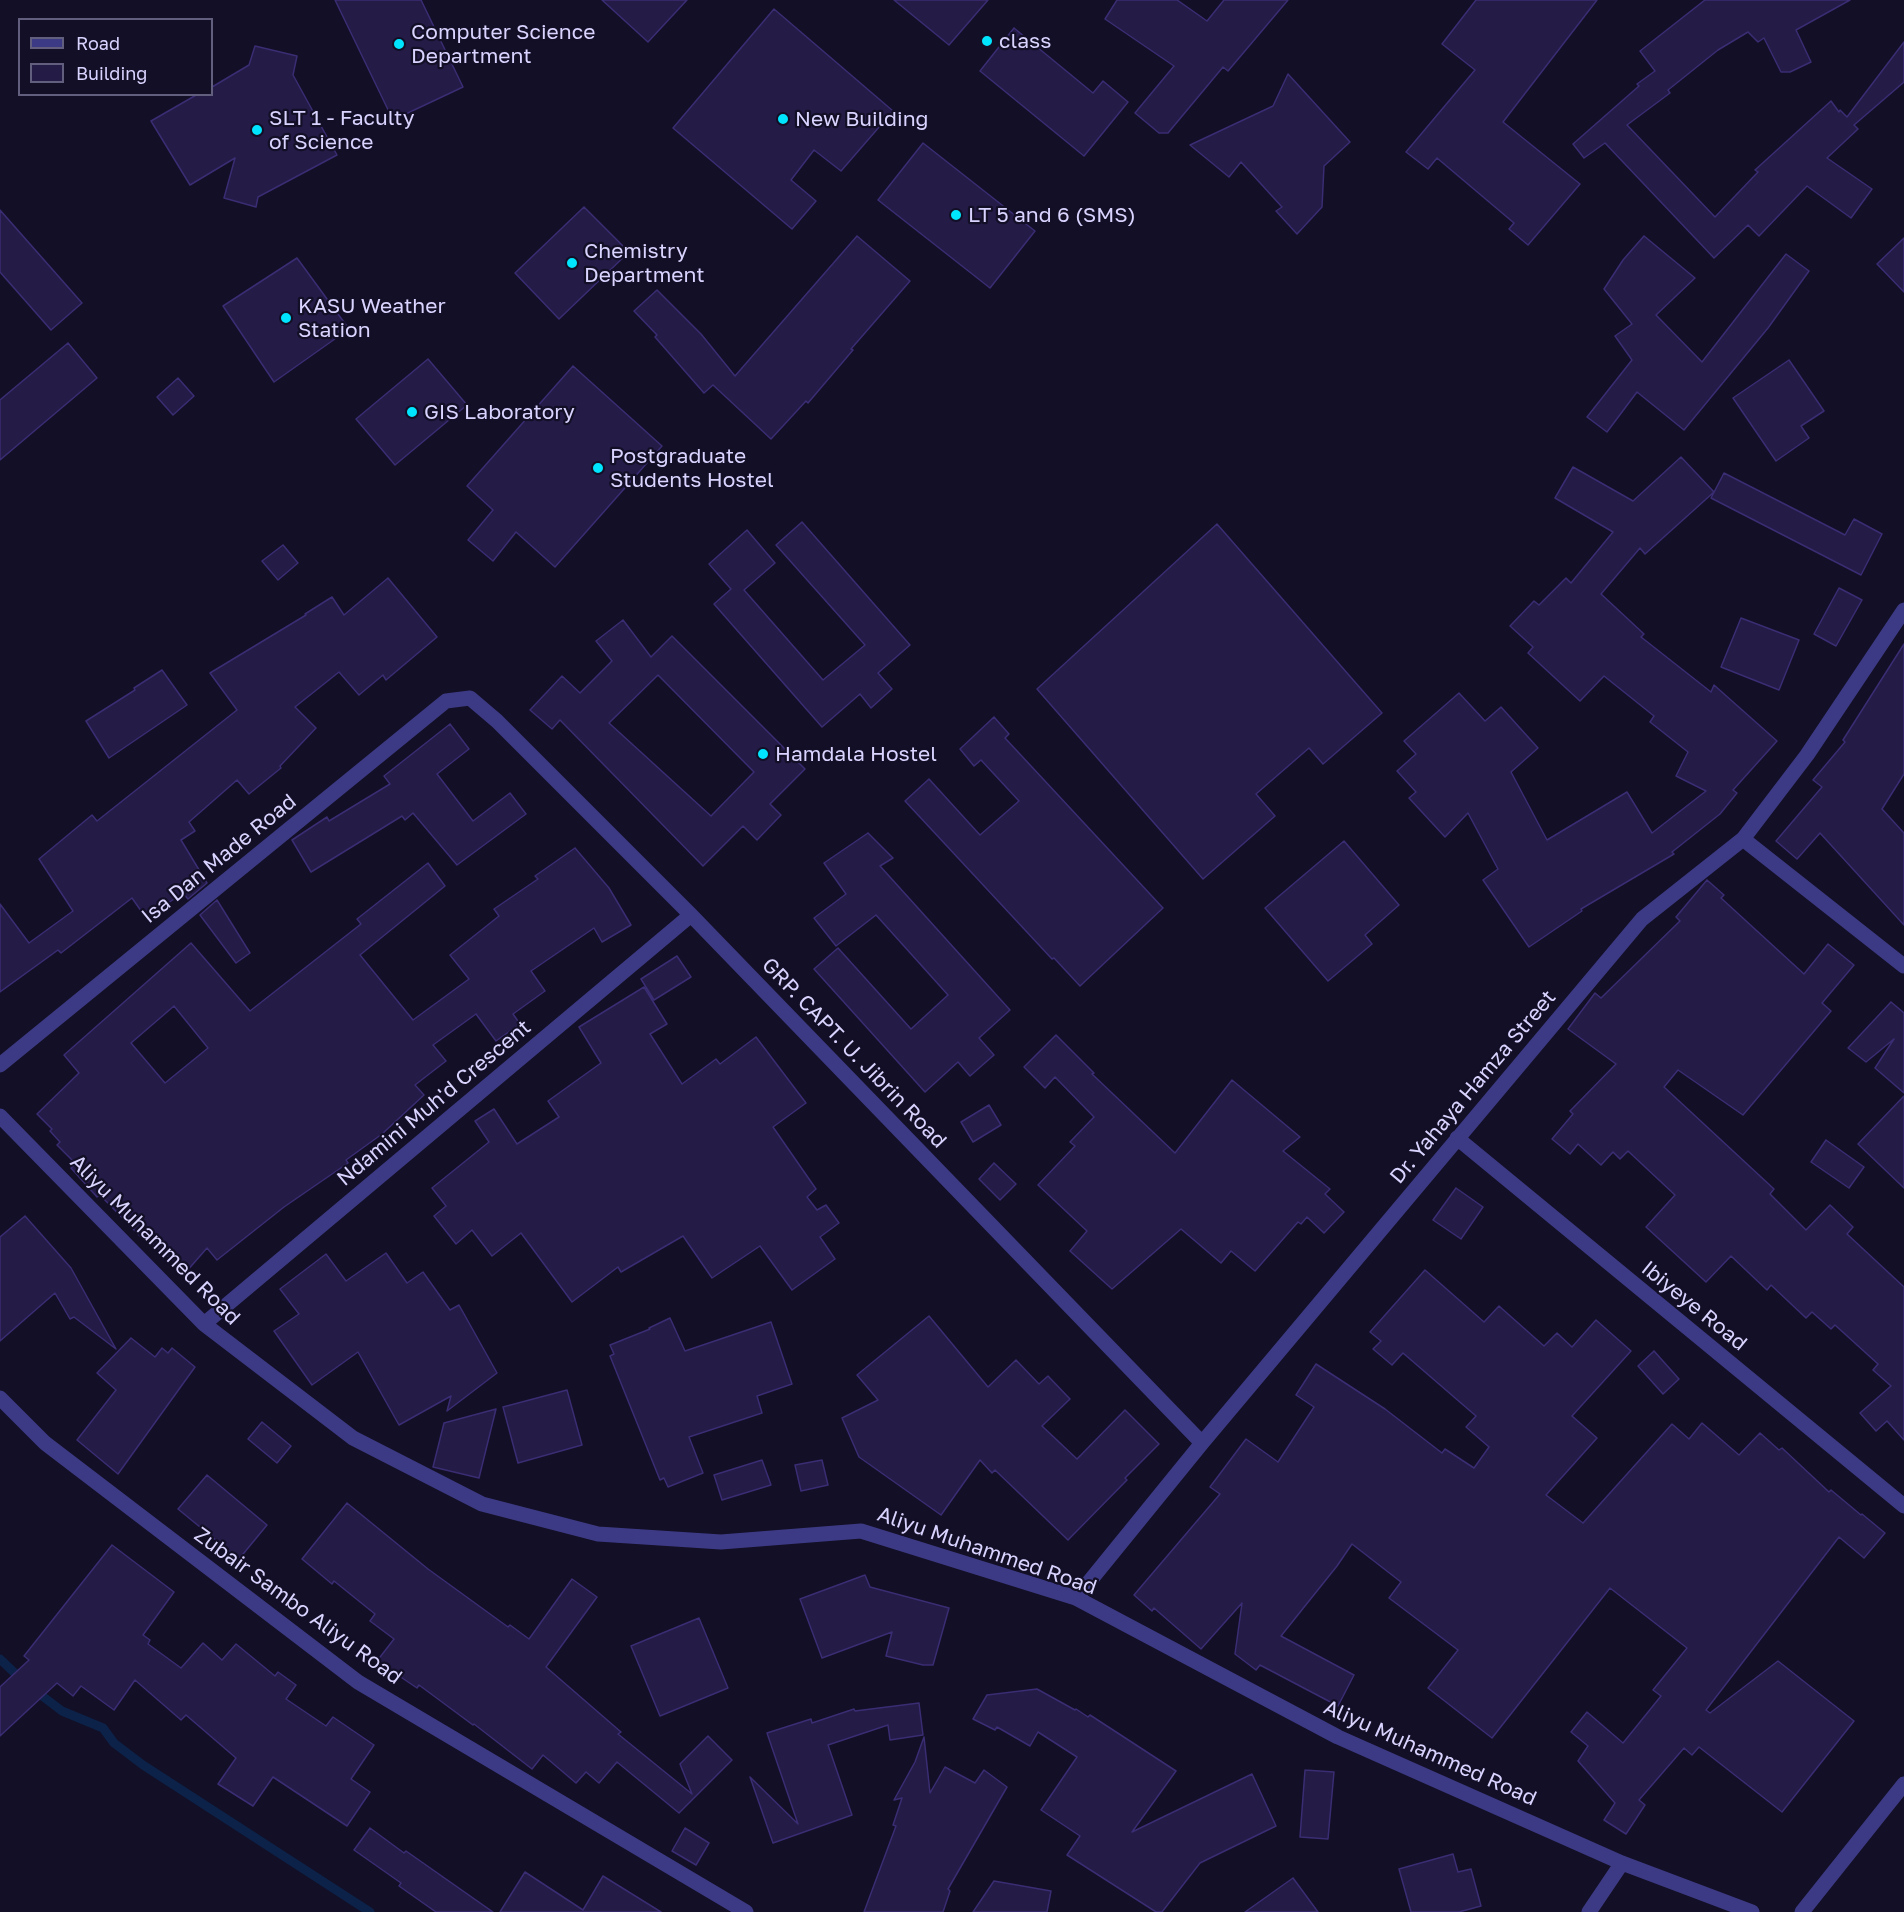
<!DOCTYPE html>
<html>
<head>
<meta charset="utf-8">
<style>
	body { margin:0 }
	#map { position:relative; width:1904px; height:1912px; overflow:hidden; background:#130f26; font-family:"Golos Text",sans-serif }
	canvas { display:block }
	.legend { position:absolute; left:18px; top:18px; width:195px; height:78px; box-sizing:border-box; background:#130f26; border:2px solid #625e7d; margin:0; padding:8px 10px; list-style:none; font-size:18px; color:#d9d4ff }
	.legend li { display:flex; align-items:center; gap:12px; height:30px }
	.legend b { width:30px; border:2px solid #625e7d }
</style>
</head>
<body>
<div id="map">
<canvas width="1904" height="1912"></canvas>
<ul class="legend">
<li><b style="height:8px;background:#3d3a85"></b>Road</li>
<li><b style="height:16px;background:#241b47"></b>Building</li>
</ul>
</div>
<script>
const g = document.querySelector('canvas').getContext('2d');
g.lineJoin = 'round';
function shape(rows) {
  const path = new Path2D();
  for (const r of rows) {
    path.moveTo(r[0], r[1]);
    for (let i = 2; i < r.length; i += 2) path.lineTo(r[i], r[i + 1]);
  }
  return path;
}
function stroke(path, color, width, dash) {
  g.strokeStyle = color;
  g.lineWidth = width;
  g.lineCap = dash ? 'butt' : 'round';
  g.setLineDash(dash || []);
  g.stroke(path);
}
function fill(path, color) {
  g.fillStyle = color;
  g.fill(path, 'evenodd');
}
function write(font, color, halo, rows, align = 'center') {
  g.font = font + ' "Golos Text",sans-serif';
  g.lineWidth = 4.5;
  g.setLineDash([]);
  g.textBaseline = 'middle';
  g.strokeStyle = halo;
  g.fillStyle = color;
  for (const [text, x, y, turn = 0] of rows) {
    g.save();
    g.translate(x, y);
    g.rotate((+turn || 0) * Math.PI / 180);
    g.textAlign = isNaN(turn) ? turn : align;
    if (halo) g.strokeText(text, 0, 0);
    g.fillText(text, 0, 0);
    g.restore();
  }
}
stroke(shape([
	[0,1659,22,1680],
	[33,1689,62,1711,103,1728,114,1743,143,1765,370,1912]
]), '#0c2248', 9);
const building = shape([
	[335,0,421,0,463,87,393,120,335,0],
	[602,0,687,0,648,42,602,0],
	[894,0,988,0,949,45,894,0],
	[1117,0,1177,0,1207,21,1224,0,1288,0,1228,71,1223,67,1168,133,1159,133,1135,113,1174,66,1105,19,1117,0],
	[1476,0,1597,0,1503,122,1580,184,1528,245,1509,229,1514,223,1437,158,1428,169,1406,152,1475,70,1442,44,1476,0],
	[1705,0,1850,0,1796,30,1811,62,1790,72,1781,72,1764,38,1758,42,1748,32,1718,50,1668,90,1670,93,1627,125,1715,217,1758,172,1755,170,1831,101,1839,112,1840,110,1847,117,1904,42,1904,82,1854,125,1858,129,1827,158,1872,189,1851,218,1807,186,1759,236,1748,225,1714,258,1605,143,1584,158,1573,144,1639,86,1637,84,1655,71,1640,51,1705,0],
	[774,9,893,111,841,171,814,150,791,180,816,201,792,229,673,128,774,9],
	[1014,28,1093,93,1103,81,1128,102,1084,156,980,71,1014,28],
	[255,46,297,56,293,75,337,155,258,197,256,207,224,198,235,158,190,185,151,121,198,94,212,94,212,87,249,65,255,46],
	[1288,74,1350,142,1324,166,1322,207,1297,234,1276,211,1282,207,1241,162,1229,177,1190,145,1273,106,1288,74],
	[923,143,1035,231,990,288,878,200,923,143],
	[584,207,629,252,559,319,515,273,584,207],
	[0,210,82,303,51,330,0,272,0,210],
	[857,236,910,281,851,349,853,350,808,403,806,401,771,439,713,385,704,393,655,337,657,335,634,311,657,290,701,334,735,376,857,236],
	[1644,236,1695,278,1656,315,1702,362,1786,254,1809,271,1768,328,1684,430,1637,392,1607,432,1587,417,1632,360,1615,336,1632,324,1604,289,1623,260,1644,236],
	[1904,238,1904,292,1877,264,1904,238],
	[297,258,349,329,274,382,223,306,297,258],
	[68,343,97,378,0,460,0,400,68,343],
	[428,359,467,405,395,465,356,419,428,359],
	[1789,360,1824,411,1801,426,1809,438,1776,461,1733,398,1789,360],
	[573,366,662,446,555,567,516,532,493,561,468,540,493,510,467,486,573,366],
	[178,378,194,396,173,415,157,397,178,378],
	[1681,457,1714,492,1645,554,1640,548,1601,594,1644,634,1641,637,1711,692,1714,685,1777,741,1733,790,1737,793,1720,814,1672,852,1674,854,1581,909,1582,911,1529,947,1483,880,1498,869,1468,813,1445,837,1409,798,1416,792,1397,771,1416,754,1404,741,1459,693,1485,721,1501,707,1538,748,1511,772,1547,840,1627,792,1652,833,1706,791,1676,776,1688,752,1650,722,1654,716,1604,676,1580,701,1528,653,1533,647,1510,626,1534,601,1539,605,1566,578,1571,583,1613,532,1555,498,1573,467,1633,501,1681,457],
	[1724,473,1845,535,1854,519,1882,534,1861,575,1711,498,1724,473],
	[802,522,910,645,878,673,892,689,871,708,860,694,822,727,714,604,731,589,709,564,747,530,775,563,744,590,823,680,865,645,776,545,802,522],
	[1217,524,1382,713,1323,764,1309,748,1256,794,1275,816,1203,879,1037,689,1217,524],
	[283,545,298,563,278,580,262,561,283,545],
	[388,578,437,637,386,680,383,675,359,695,339,672,295,707,316,728,280,766,281,768,249,794,237,780,189,822,195,831,181,840,207,883,188,899,183,893,146,918,132,898,61,953,58,950,0,992,0,904,29,943,73,911,39,859,92,815,97,821,237,710,210,673,306,615,305,614,332,597,344,615,388,578],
	[1839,588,1862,600,1836,646,1814,634,1839,588],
	[1741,618,1799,640,1779,690,1721,667,1741,618],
	[623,620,651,657,672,636,805,769,770,804,781,815,757,840,743,826,703,866,560,720,552,729,530,710,562,676,580,693,612,661,596,641,623,620],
	[658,675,754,772,711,816,609,723,658,675],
	[1904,644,1904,774,1882,809,1904,833,1904,925,1820,833,1797,859,1776,841,1822,787,1813,780,1845,742,1843,740,1904,644],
	[162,670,187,705,109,758,86,721,135,690,134,688,162,670],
	[994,717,1009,734,1005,738,1163,908,1080,986,1054,958,1052,959,905,801,929,779,980,835,1019,801,981,760,974,766,960,749,994,717],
	[450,724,469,749,437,774,473,821,510,793,526,814,457,865,413,813,405,820,402,816,311,872,292,840,327,817,329,821,390,784,384,776,450,724],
	[868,833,893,858,880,866,1010,1010,979,1038,994,1055,970,1076,958,1062,925,1092,814,969,838,948,911,1029,948,995,876,915,836,946,814,918,846,894,824,863,868,833],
	[1344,841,1399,905,1365,935,1372,944,1328,981,1265,908,1344,841],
	[575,848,609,888,631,925,602,942,594,928,531,971,545,991,513,1014,520,1024,496,1041,476,1014,433,1045,446,1061,415,1085,424,1095,382,1134,346,1160,348,1163,284,1207,217,1260,207,1248,186,1272,143,1235,141,1237,100,1195,97,1197,71,1168,76,1164,57,1145,60,1142,50,1131,52,1129,37,1114,79,1073,64,1055,191,943,250,1011,361,924,357,919,428,863,445,886,360,955,413,1020,469,979,450,955,499,916,494,909,538,879,535,876,575,848],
	[174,1006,208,1048,165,1083,131,1043,174,1006],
	[1707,880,1724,895,1721,898,1804,974,1828,944,1854,965,1822,1003,1831,1011,1743,1115,1678,1070,1664,1087,1774,1189,1770,1194,1806,1230,1830,1205,1853,1227,1847,1234,1904,1287,1904,1440,1887,1421,1876,1431,1860,1413,1891,1386,1873,1370,1878,1364,1835,1325,1831,1329,1812,1312,1806,1318,1771,1285,1767,1290,1731,1256,1706,1282,1646,1227,1675,1195,1628,1151,1620,1159,1613,1152,1601,1165,1578,1144,1570,1154,1552,1139,1573,1114,1570,1111,1616,1064,1568,1029,1595,993,1601,998,1680,921,1676,917,1707,880],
	[217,900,250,953,236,963,200,915,217,900],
	[677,956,691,977,654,1000,641,979,677,956],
	[644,987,667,1024,650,1034,682,1084,716,1059,720,1064,756,1037,806,1103,773,1127,816,1189,807,1197,817,1210,826,1205,839,1223,820,1237,835,1259,792,1290,760,1246,712,1278,683,1236,621,1272,618,1267,572,1302,521,1233,492,1256,472,1230,456,1244,434,1216,446,1206,432,1188,489,1142,475,1121,494,1109,517,1144,559,1117,548,1101,601,1063,579,1027,644,987],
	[1891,1002,1904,1013,1904,1093,1875,1068,1894,1039,1866,1062,1848,1048,1891,1002],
	[1056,1035,1094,1073,1092,1074,1175,1153,1232,1080,1300,1137,1283,1151,1330,1189,1325,1194,1344,1212,1324,1233,1307,1217,1301,1224,1298,1222,1255,1271,1231,1251,1221,1263,1181,1229,1112,1289,1070,1251,1087,1231,1038,1185,1075,1146,1070,1142,1094,1117,1055,1077,1045,1088,1024,1067,1056,1035],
	[1904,1096,1904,1188,1858,1144,1904,1096],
	[989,1105,1001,1125,973,1142,961,1122,989,1105],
	[1826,1140,1864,1167,1849,1188,1811,1162,1826,1140],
	[994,1163,1016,1184,1000,1200,979,1179,994,1163],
	[1456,1188,1483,1207,1461,1239,1433,1220,1456,1188],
	[25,1216,71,1268,116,1349,74,1317,70,1319,55,1293,0,1341,0,1237,25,1216],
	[386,1253,407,1283,423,1272,450,1310,459,1305,497,1373,447,1411,451,1396,399,1425,358,1352,312,1385,274,1331,299,1314,280,1289,326,1254,346,1281,386,1253],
	[1425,1270,1484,1322,1499,1306,1544,1346,1557,1333,1572,1347,1596,1320,1631,1351,1572,1416,1597,1438,1546,1495,1583,1523,1672,1424,1689,1439,1702,1423,1739,1455,1760,1433,1779,1450,1782,1448,1829,1492,1831,1490,1861,1515,1862,1514,1885,1533,1864,1558,1839,1537,1706,1710,1710,1713,1778,1661,1854,1721,1782,1812,1699,1747,1692,1755,1684,1748,1639,1800,1645,1805,1626,1834,1604,1820,1615,1803,1578,1761,1588,1746,1571,1732,1587,1712,1623,1743,1661,1696,1653,1690,1687,1648,1610,1588,1492,1738,1428,1688,1458,1650,1389,1598,1401,1582,1352,1544,1337,1566,1281,1636,1354,1675,1338,1706,1260,1665,1256,1670,1235,1654,1242,1603,1201,1649,1154,1608,1152,1611,1134,1595,1220,1494,1210,1487,1246,1439,1278,1462,1314,1407,1296,1395,1316,1364,1385,1409,1442,1453,1445,1449,1474,1468,1489,1447,1466,1427,1476,1416,1403,1353,1392,1365,1373,1349,1381,1341,1370,1332,1425,1270],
	[929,1316,988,1387,1016,1360,1039,1384,1048,1376,1070,1399,1042,1426,1077,1459,1125,1410,1159,1444,1125,1478,1127,1480,1068,1540,995,1470,992,1473,980,1460,941,1515,859,1457,842,1418,878,1400,857,1375,929,1316],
	[670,1318,685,1351,771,1322,792,1384,757,1396,762,1413,689,1437,703,1473,668,1487,664,1478,660,1480,610,1356,614,1354,610,1345,650,1329,649,1328,670,1318],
	[131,1338,155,1357,162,1348,168,1353,172,1348,195,1367,118,1474,77,1440,116,1390,97,1373,131,1338],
	[1654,1351,1679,1379,1663,1394,1638,1366,1654,1351],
	[567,1390,582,1445,518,1463,503,1407,567,1390],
	[496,1409,479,1478,433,1467,444,1423,496,1409],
	[262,1422,291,1446,277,1463,248,1439,262,1422],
	[762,1460,771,1485,722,1500,714,1475,762,1460],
	[822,1460,828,1485,801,1491,795,1465,822,1460],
	[207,1475,267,1525,239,1559,178,1509,207,1475],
	[347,1503,428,1569,508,1627,510,1625,529,1639,572,1579,597,1597,546,1667,621,1732,618,1734,692,1794,680,1764,708,1736,732,1760,679,1813,617,1762,599,1783,586,1772,576,1783,543,1755,532,1769,474,1724,473,1725,419,1685,417,1688,377,1661,394,1639,370,1621,375,1614,334,1581,332,1584,302,1559,347,1503],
	[112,1545,174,1592,143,1635,150,1640,148,1644,181,1668,203,1643,222,1660,236,1644,275,1676,278,1672,296,1685,286,1699,326,1726,333,1717,374,1745,351,1779,370,1792,347,1826,273,1777,253,1806,218,1784,236,1758,186,1715,181,1720,135,1680,114,1710,81,1686,73,1696,57,1683,0,1736,0,1687,29,1660,24,1656,112,1545],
	[865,1575,870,1587,949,1608,933,1665,923,1665,886,1656,892,1632,822,1658,800,1599,865,1575],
	[699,1618,728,1688,660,1716,631,1646,699,1618],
	[1037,1689,1075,1710,1076,1709,1088,1717,1090,1715,1176,1771,1132,1832,1252,1774,1276,1826,1200,1863,1162,1912,1156,1912,1067,1855,1080,1836,1041,1810,1077,1757,1038,1732,1030,1746,997,1727,995,1730,973,1719,987,1695,1037,1689],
	[919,1703,923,1735,890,1740,888,1725,828,1745,852,1815,773,1843,750,1777,798,1824,767,1733,811,1719,812,1723,854,1709,855,1711,919,1703],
	[924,1737,930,1793,945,1767,975,1783,984,1770,1007,1787,948,1889,950,1891,943,1912,864,1912,896,1826,893,1825,902,1798,894,1800,915,1762,924,1737],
	[1305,1770,1334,1772,1328,1839,1300,1837,1305,1770],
	[370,1828,404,1853,406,1851,493,1912,436,1912,399,1886,401,1883,354,1850,370,1828],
	[685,1828,709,1843,696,1865,672,1851,685,1828],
	[1453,1854,1458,1872,1471,1869,1481,1906,1459,1912,1411,1912,1399,1869,1453,1854],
	[525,1872,583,1910,603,1876,661,1912,500,1912,525,1872],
	[1293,1878,1318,1912,1245,1912,1293,1878],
	[994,1881,1051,1891,1047,1912,973,1912,994,1881]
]);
fill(building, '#241b47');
stroke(building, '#3b2d73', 1.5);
stroke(shape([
	[1743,839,1904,966],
	[0,1065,446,701,470,698,497,721,691,915,1202,1443],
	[0,1116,204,1324,353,1438,482,1504,598,1534,721,1542,861,1531,1076,1598,1338,1737,1622,1863,1752,1912],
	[1457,1138,1904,1506],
	[204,1324,691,915],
	[0,1398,45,1443,358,1682,746,1912],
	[1076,1598,1202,1443,1642,919,1743,839,1807,755,1904,610],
	[1589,1912,1622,1863],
	[1802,1912,1904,1784]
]), '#3d3a85', 15);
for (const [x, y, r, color] of [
	[987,41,6,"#00e5ff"],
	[399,44,6,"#00e5ff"],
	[783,119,6,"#00e5ff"],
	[257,130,6,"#00e5ff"],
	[956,215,6,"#00e5ff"],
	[572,263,6,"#00e5ff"],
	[286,318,6,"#00e5ff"],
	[412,412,6,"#00e5ff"],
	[598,468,6,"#00e5ff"],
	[763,754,6,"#00e5ff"]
]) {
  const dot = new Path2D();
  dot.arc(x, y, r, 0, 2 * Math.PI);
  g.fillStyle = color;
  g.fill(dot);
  stroke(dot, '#130f26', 2);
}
write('21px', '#d9d4ff', '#130f26', [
	["Computer Science",411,32],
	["Department",411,56],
	["class",999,41],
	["SLT 1 - Faculty",269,118],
	["of Science",269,142],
	["New Building",795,119],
	["LT 5 and 6 (SMS)",968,215],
	["Chemistry",584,251],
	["Department",584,275],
	["KASU Weather",298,306],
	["Station",298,330],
	["GIS Laboratory",424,412],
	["Postgraduate",610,456],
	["Students Hostel",610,480],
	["Hamdala Hostel",775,754]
], 'left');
write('21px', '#d9d4ff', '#130f26', [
	["Isa Dan Made Road",219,859,-39],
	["GRP. CAPT. U. Jibrin Road",854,1053,46],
	["Dr. Yahaya Hamza Street",1473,1087,-50],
	["Ndamini Muh'd Crescent",434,1103,-40],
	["Aliyu Muhammed Road",155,1240,45],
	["Ibiyeye Road",1694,1306,39],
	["Aliyu Muhammed Road",987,1551,19],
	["Zubair Sambo Aliyu Road",298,1606,36],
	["Aliyu Muhammed Road",1430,1753,24]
]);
</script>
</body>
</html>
